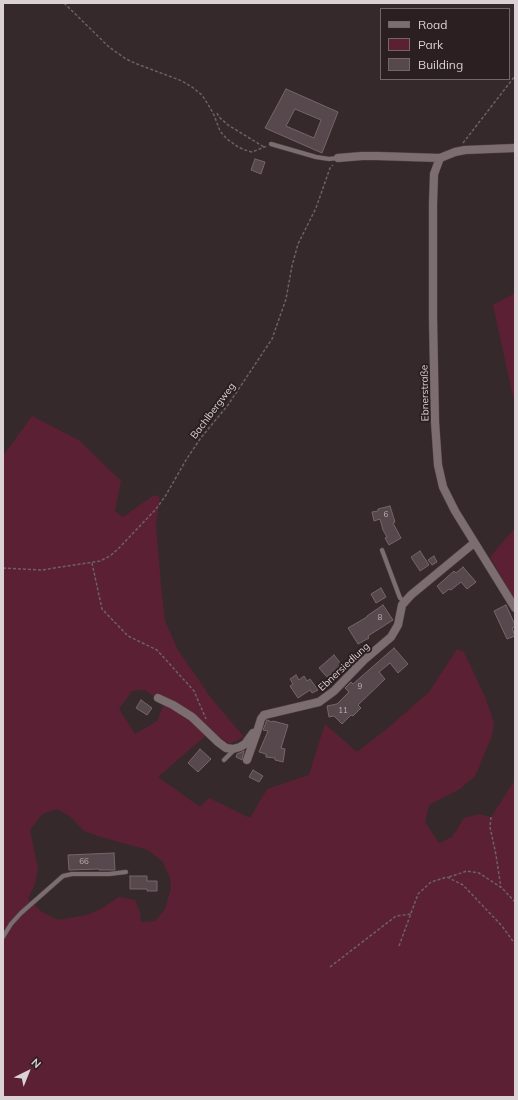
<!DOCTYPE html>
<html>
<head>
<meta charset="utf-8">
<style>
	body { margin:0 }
	#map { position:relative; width:518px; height:1100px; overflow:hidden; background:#35292c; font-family:Mulish,sans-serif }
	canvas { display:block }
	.frame { position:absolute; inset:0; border:4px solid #dad2d4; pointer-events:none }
	.legend { position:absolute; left:380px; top:8px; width:130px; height:72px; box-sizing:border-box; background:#2b1f22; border:1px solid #716769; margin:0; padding:5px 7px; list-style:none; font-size:12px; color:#dad2d4 }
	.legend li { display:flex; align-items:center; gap:8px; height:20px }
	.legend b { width:20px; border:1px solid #716769 }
	.north { position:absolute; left:8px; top:1052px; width:40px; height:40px; -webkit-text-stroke:3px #2b1f22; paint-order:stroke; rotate:43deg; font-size:11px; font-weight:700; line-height:16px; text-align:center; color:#dad2d4 }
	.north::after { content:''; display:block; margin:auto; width:14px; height:18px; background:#dad2d4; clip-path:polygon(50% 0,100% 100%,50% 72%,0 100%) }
</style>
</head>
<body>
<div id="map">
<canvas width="518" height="1100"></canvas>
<div class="frame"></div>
<ul class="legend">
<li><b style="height:5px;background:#7c6d70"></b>Road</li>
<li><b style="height:11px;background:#5c2035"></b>Park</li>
<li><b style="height:11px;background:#56484c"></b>Building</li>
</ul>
<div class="north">N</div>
</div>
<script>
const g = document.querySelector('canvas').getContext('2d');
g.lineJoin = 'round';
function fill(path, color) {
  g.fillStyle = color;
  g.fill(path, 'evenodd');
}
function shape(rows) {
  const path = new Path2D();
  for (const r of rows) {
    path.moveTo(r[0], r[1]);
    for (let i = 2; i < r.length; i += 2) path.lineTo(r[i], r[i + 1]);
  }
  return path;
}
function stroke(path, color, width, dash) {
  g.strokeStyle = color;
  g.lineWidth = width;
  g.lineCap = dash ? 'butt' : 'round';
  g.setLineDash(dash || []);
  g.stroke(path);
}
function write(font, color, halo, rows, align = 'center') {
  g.font = font + ' Mulish,sans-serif';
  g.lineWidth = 4;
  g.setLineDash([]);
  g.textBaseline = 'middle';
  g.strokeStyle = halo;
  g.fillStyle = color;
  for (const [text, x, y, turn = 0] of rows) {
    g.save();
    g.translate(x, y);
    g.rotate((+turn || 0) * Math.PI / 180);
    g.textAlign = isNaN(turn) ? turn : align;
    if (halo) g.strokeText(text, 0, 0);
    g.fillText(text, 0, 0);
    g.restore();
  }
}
fill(shape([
	[515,293,515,403,512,392,493,305],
	[32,416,79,440,121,481,115,511,123,517,154,495,160,497,156,524,161,586,165,621,178,650,211,698,244,737,229,744,211,731,158,777,200,807,209,798,250,818,267,789,309,775,325,724,357,752,389,727,429,692,457,649,464,652,486,699,492,717,494,725,492,736,475,776,460,789,429,805,425,822,439,843,452,837,464,818,479,814,491,817,515,780,515,1097,3,1097,3,456],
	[145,690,164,704,157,721,135,734,119,709,132,691],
	[57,809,71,817,84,831,101,837,148,850,163,862,170,878,171,888,165,909,155,921,141,922,140,912,135,900,119,897,101,909,87,915,58,920,42,912,28,899,35,884,38,868,30,830,42,814],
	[515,528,515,601,490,557]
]), '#5c2035');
const building = shape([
	[286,89,338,112,322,153,265,128,286,89],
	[295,109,321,120,314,138,286,126,295,109],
	[255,159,265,162,261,174,251,170,255,159],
	[390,506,395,522,393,523,401,538,389,545,385,538,387,537,383,530,380,519,374,521,372,512,378,511,378,509,390,506],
	[420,551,429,565,420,571,411,557,420,551],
	[434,556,437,562,432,565,428,560,434,556],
	[463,567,476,582,467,589,461,582,451,590,449,589,443,594,437,586,454,571,456,573,463,567],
	[381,588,386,597,376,603,371,594,381,588],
	[383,605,393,620,368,636,369,638,358,644,348,628,367,617,367,616,383,605],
	[506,605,515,625,515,627,512,628,515,636,507,639,494,611,506,605],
	[394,648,408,664,398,673,390,663,379,672,385,679,358,705,361,708,353,716,351,715,342,724,334,716,329,717,327,706,337,704,349,692,345,688,351,682,353,684,394,648],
	[334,655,342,665,327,677,319,668,334,655],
	[296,675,299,680,304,676,307,681,310,679,318,690,312,693,310,690,298,698,290,686,293,684,290,679,296,675],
	[141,700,152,708,147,715,136,708,141,700],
	[267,720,272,722,273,721,288,725,281,748,285,749,283,762,275,760,275,758,266,757,266,754,259,752,268,731,263,730,267,720],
	[200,749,211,759,198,772,188,763,200,749],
	[244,751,242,760,236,757,237,754,244,751],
	[253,770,263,776,259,782,249,777,253,770],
	[114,853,115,870,99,870,99,869,69,870,68,855,114,853],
	[130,876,147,876,147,881,157,881,157,891,147,891,147,889,130,889,130,876]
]);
fill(building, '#56484c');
stroke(building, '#75666a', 1);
const service = shape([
	[271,144,316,157,329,159,338,158],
	[382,550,400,598,405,602],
	[224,760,232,752,233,749],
	[3,937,11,924,21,913,63,876,72,874,109,874,126,872]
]);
const minor = shape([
	[338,158,362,156,377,156,440,158,455,152,465,150,515,148],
	[440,158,434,174,433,204,433,318,435,422,438,465,443,487,455,511,515,608],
	[158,698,173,705,192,717,218,742,226,748,233,749,240,747,245,744,253,733,257,732,261,719,264,715,319,702,334,691,364,660,391,637,398,625,402,605,411,595,474,543],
	[247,760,257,732]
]);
stroke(service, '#51474a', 5);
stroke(minor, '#51474a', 9);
stroke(shape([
	[64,3,109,47,126,59,137,64,182,81,192,87,202,95,209,106,214,115,220,131,227,139,238,147,245,150,252,152,267,146],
	[217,113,219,117,228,125,264,147],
	[463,143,515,76],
	[92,563,102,609,128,636,157,650,194,691,206,719],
	[3,568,42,570,100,561,110,556,118,549,156,509,166,495,186,460,200,439,228,405,272,339,286,299,292,266,298,244,316,208,330,168,333,165],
	[491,817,490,827,496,855,501,888],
	[449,877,467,871,479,873,502,888,515,902],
	[399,946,418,894,431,882,447,877,463,885,502,926,515,944],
	[330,967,396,916,411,914]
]), '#6c6264', 1.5, [3, 2]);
stroke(service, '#7c6d70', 4);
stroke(minor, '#7c6d70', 8);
write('8px', '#b9b0b2', null, [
	["6",386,515],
	["8",380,618],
	["9",360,687],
	["11",343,711],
	["66",84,862]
]);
write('10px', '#dad2d4', '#2b1f22', [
	["Ebnerstraße",425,393,-91],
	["Bachlbergweg",213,411,-53],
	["Ebnersiedlung",344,667,-43]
]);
</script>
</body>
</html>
